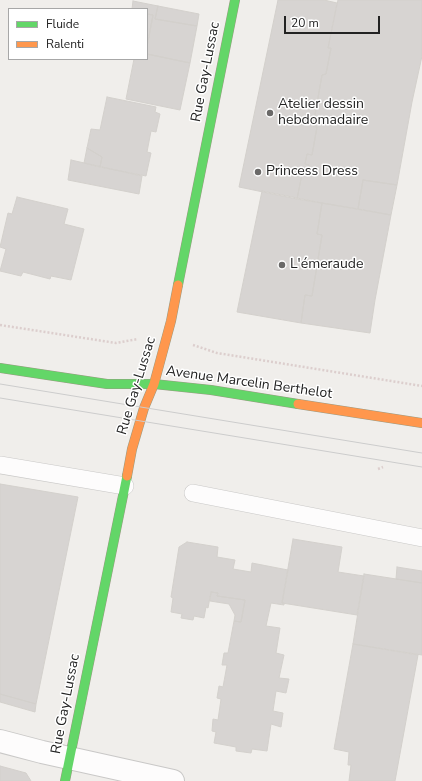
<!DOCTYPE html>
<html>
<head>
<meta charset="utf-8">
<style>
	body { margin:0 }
	#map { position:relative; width:422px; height:781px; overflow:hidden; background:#f0eeeb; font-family:"Nunito Sans",sans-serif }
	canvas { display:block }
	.legend { position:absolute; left:8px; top:8px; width:140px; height:52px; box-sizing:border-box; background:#fff; border:1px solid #a7a7a7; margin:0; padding:5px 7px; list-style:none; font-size:12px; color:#222 }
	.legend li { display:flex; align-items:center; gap:8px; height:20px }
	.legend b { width:20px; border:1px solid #a7a7a7 }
	.scale { position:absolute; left:284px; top:16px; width:96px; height:18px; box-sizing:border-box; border:2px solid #222; border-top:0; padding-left:5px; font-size:12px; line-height:14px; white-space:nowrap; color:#222; -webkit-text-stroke:3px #fff; paint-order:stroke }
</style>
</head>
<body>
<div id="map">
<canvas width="422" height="781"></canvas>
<ul class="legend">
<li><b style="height:5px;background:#63d668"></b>Fluide</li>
<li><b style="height:5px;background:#ff974d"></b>Ralenti</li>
</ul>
<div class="scale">20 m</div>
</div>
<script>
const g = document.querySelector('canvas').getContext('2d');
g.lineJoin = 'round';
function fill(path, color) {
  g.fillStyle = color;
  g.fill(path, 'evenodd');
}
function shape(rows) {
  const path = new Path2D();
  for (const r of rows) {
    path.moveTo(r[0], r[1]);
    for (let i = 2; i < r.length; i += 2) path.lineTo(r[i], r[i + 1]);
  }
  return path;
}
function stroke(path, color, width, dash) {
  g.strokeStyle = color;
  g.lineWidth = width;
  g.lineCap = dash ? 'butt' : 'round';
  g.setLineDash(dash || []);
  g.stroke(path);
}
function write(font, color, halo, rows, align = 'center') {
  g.font = font + ' "Nunito Sans",sans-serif';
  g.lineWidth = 3;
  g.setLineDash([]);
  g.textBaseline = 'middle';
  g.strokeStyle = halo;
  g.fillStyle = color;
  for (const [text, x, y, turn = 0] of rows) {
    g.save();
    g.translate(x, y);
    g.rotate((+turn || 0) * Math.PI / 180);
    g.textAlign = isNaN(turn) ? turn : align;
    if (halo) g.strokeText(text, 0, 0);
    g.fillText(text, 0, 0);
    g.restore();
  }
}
const building = shape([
	[278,0,324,0,337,3,328,48,331,48,326,74,322,75,313,126,317,127,312,155,307,154,305,164,309,165,307,175,302,174,297,199,239,187,278,0],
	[338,0,422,0,422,56,412,102,397,185,363,180,358,209,297,199,302,174,307,175,309,165,305,164,307,154,312,155,317,127,313,126,322,75,326,74,331,48,328,48,338,0],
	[133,1,158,6,155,19,197,26,190,63,147,54,147,47,153,15,147,14,147,9,132,9,133,1],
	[158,6,199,14,197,26,155,19,158,6],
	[147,14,153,15,148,41,147,41,147,14],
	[147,54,190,63,180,110,126,99,134,59,147,59,147,54],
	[107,97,156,107,155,112,160,114,156,132,151,131,147,152,151,153,146,176,100,167,102,157,87,148,91,129,100,130,107,97],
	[87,148,102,157,100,167,84,163,87,148],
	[71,160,142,176,139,194,68,180,71,160],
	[363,180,397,185,391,215,358,209,363,180],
	[262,191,322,203,317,234,322,235,312,296,305,295,301,323,237,312,262,191],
	[17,197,68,209,64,224,84,229,71,280,51,276,50,279,23,272,21,276,0,271,6,249,0,247,8,213,12,214,17,197],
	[322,203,391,215,375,300,370,333,301,323,305,295,312,296,322,235,317,234,322,203],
	[0,484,78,497,36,704,0,694,0,484],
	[293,539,342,547,338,572,364,576,357,615,282,603,293,539],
	[187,542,218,547,217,557,235,560,233,569,251,572,252,563,288,570,282,603,284,603,284,605,271,603,266,626,280,628,276,653,284,655,279,678,289,679,286,693,276,691,273,711,283,713,281,727,271,724,267,751,252,749,251,753,236,751,236,747,214,743,216,732,212,731,213,719,218,720,221,699,217,698,219,686,223,687,227,665,222,665,224,653,228,653,234,621,241,622,245,600,217,596,218,593,211,592,208,608,206,607,204,618,194,616,193,620,181,618,182,614,171,612,173,598,171,597,179,547,187,542],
	[397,567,422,571,422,583,396,579,397,567],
	[364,574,422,583,422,655,353,644,364,574],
	[211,592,218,593,217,596,245,600,241,622,234,621,235,615,229,604,210,601,211,592],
	[353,644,418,655,395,781,349,781,351,765,348,765,349,752,334,749,353,644],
	[0,694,36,704,35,712,0,702,0,694],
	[0,766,26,773,31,781,0,781,0,766]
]);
fill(building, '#d7d4d2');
stroke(building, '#d3d0cc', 1);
const lane = shape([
	[0,465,125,486],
	[193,493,422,538]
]);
const street = shape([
	[0,741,42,752,173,781]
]);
const fast = shape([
	[178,285,235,0],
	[0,368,107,384,154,384,211,390,298,404],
	[65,781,127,476]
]);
const slow = shape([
	[298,404,422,423],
	[127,476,132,449,144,408,154,384,171,321,178,285]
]);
stroke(lane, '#c9c8c7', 18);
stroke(street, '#c9c8c7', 24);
stroke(fast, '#999a82', 10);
stroke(slow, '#999a82', 10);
stroke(shape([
	[0,325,116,343,138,339],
	[193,345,217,353,422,386],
	[378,469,383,467]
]), '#dccecd', 2.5, [2, 2]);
stroke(lane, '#fdfcfc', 17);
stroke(street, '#fdfcfc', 22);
stroke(fast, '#63d668', 9);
stroke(slow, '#ff974d', 9);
stroke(shape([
	[0,384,422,453],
	[0,398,422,467]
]), '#ccc', 1);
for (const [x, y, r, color] of [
	[270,113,4,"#6a6968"],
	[258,172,4,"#6a6968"],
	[282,265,4,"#6a6968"]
]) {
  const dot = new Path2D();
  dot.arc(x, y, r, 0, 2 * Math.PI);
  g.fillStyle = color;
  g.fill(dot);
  stroke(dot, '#fff', 1.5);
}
write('14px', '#222', '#fff', [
	["Rue Gay-Lussac",206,72,-79],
	["Avenue Marcelin Berthelot",249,383,8],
	["Rue Gay-Lussac",137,386,-73],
	["Rue Gay-Lussac",66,704,-79]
]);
write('14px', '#222', '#fff', [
	["Atelier dessin",278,105],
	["hebdomadaire",278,121],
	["Princess Dress",266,172],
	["L'émeraude",290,265]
], 'left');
</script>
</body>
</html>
